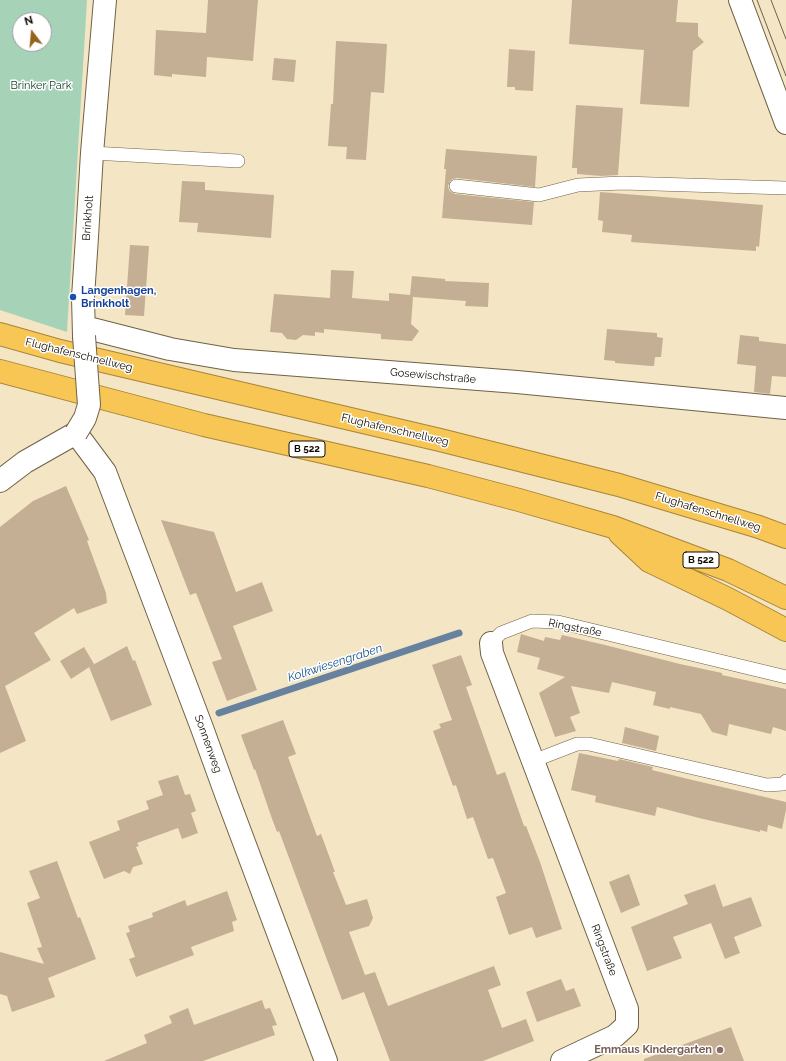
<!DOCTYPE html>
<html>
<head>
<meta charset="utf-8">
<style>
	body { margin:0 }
	#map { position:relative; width:786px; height:1061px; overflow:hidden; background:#f4e5c4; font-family:Raleway,sans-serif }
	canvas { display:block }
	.north { position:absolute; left:12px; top:12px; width:40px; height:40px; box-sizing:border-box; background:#fff; border:1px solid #a09e9a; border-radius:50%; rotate:344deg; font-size:11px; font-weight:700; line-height:16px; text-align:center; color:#110c03 }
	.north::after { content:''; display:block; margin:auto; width:14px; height:18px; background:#976219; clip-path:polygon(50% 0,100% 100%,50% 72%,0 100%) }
</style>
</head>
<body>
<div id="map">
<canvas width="786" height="1061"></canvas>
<div class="north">N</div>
</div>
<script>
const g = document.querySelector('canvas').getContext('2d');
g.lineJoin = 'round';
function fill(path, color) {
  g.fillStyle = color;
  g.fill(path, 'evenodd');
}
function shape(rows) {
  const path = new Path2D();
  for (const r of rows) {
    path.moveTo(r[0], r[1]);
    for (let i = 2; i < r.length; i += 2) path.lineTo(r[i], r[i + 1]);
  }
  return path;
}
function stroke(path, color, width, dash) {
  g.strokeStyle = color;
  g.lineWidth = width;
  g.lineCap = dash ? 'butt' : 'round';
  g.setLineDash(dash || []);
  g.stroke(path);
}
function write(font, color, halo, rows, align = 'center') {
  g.font = font + ' Raleway,sans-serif';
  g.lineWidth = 3;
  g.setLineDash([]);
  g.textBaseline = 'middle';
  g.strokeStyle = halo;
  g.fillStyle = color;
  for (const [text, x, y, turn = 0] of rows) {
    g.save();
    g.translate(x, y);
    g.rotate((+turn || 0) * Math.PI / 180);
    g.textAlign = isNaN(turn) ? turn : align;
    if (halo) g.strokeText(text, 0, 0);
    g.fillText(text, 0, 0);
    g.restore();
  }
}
fill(shape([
	[0,0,87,0,67,332,0,310],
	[20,20,44,20,44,44,20,44]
]), '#a6d3b8');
stroke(shape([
	[219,713,459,633]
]), '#66829f', 7);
fill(shape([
	[208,0,258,0,253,61,207,57,206,77,172,74,172,77,154,75,156,30,206,33],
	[572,0,678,0,676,22,698,23,698,36,704,42,693,51,689,107,640,104,644,50,569,44],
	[336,41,387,44,384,93,371,92,366,160,346,159,347,147,328,146,331,104,333,104],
	[509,49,535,51,533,91,515,90,515,87,507,87],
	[274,58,296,60,294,82,272,80],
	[576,105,623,108,618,175,601,176,577,174,577,168,572,168],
	[446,149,537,156,535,187,457,178,453,179,450,181,448,186,449,190,451,192,455,194,534,202,532,225,442,218,446,169,444,169],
	[182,181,205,182,205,190,274,195,271,238,197,232,198,223,179,222],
	[600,192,763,205,759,247,756,246,756,251,631,242,632,235,602,232,603,221,598,220],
	[130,245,149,246,144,316,125,315],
	[331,270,354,271,352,298,389,301,389,293,410,295,412,276,445,279,445,281,489,283,488,307,465,306,466,301,413,297,411,324,419,331,412,341,381,339,381,334,324,329,324,333,315,332,315,336,303,335,296,340,287,339,282,333,270,332,274,294,330,298],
	[607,329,657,333,657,337,663,338,661,357,655,357,654,366,651,366,615,363,615,361,604,360],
	[740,335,759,337,759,341,786,344,786,377,772,376,770,394,754,392,756,366,737,364],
	[66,486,89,540,87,541,106,593,107,603,77,614,74,608,34,633,51,660,5,686,26,741,0,753,0,527,33,501],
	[161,520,214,532,236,592,262,582,273,611,233,626,257,690,227,701,212,662,222,659,196,593,190,595],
	[521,634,544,641,545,637,560,640,562,635,605,645,680,664,722,673,722,675,786,689,786,731,773,727,771,734,729,724,727,736,712,732,701,714,670,707,670,709,653,705,656,692,612,682,609,693,571,686,580,713,570,717,576,731,555,737,539,693,565,677,537,669,540,658,517,652],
	[127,646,133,661,135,660,152,705,111,721,89,667],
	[84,647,94,664,71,679,60,661],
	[461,655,472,685,466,687,497,775,505,772,524,826,526,826,540,862,562,929,536,938,532,927,509,935,496,897,506,893,493,858,488,859,473,817,467,819,456,785,453,786,433,731,441,728,439,724,452,720,432,665],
	[283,720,296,754,288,757,317,836,321,834,335,872,333,872,346,905,367,899,373,918,369,926,349,932,365,975,375,972,388,1006,494,966,501,985,488,990,502,1028,526,1019,534,1041,483,1061,390,1061,364,992,342,1000,279,831,277,832,271,816,255,769,254,770,241,735],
	[625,727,659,736,656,751,622,743],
	[579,753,618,761,619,759,653,767,652,770,684,778,786,802,786,810,782,829,768,825,767,832,760,830,760,832,699,818,657,807,655,816,595,802,596,796,571,790],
	[178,775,185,795,190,794,196,811,191,813,198,833,182,839,178,828,137,843,139,846,136,847,143,864,133,867,130,874,124,871,104,879,89,842,120,830,117,821,149,809,146,801,163,795,158,781],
	[57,861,78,918,80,917,96,959,48,978,55,997,12,1012,7,996,0,994,0,952,44,964,37,948,42,947,27,903,40,898,29,871],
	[629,874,640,905,621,913,609,882],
	[715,884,723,907,751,897,762,926,734,937,740,953,725,959,711,923,673,937,682,958,647,971,631,927,688,904,684,895],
	[227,891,237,920,232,922,234,931,191,947,194,955,136,977,129,959,135,957,126,933,130,932,128,926,153,917,152,913,185,900,187,906],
	[561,979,566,991,574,988,581,1006,537,1022,526,992],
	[262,1000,265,1009,270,1008,277,1025,272,1026,275,1035,203,1061,104,1061,147,1043,144,1035,172,1023,169,1016,188,1008,194,1025],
	[731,1027,744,1061,644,1061,644,1059]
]), '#c5af94');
const lane = shape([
	[92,153,238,161],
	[456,186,539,195,578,185,622,183,786,188],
	[491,643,501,633,532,621,558,622,786,677],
	[533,761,577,744,589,744,767,785,783,784,786,781]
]);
const street = shape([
	[84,327,170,349,234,360,517,382,786,408],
	[84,336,83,297,87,237,92,153,105,0],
	[0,481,25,462,76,433,105,472,202,728,227,797,326,1061],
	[491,643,492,653,627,1009,627,1025,615,1036,562,1061]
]);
const secondary = shape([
	[740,0,786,123]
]);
const highway = shape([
	[0,334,60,351,440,440,619,485,759,527,786,537],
	[0,371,204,425,428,476,519,500,613,527,728,570,786,598],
	[620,534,649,561,728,599,786,630]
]);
stroke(lane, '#6f6245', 14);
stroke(street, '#6f6245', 24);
stroke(secondary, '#6f6245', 24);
stroke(highway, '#a78538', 24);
stroke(lane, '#fff', 13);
stroke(street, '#fff', 22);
stroke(secondary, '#fff', 22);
stroke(highway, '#f8c655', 22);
stroke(shape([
	[757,0,786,76],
	[771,0,786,39]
]), '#6b6250', 1);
const streetBridge = shape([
	[76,433,85,418,89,405,84,336]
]);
stroke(streetBridge, '#6f6245', 24, []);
stroke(streetBridge, '#fff', 22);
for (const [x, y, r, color] of [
	[73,297,4,"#1a4fb4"],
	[720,1050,4,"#8d6e63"]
]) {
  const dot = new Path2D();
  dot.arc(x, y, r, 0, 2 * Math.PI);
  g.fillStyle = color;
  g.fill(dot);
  stroke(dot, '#fff', 1.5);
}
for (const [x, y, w] of [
	[307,449,36],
	[701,560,36]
]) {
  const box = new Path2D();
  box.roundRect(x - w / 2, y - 8, w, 16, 3);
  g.fillStyle = '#fff';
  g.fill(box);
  stroke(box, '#110c03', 1);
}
write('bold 10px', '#110c03', null, [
	["B 522",307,449],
	["B 522",701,560]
]);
write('11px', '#12412a', '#fff', [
	["Brinker Park",41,86]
]);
write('11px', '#110c03', '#fff', [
	["Brinkholt",88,218,-86],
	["Flughafenschnellweg",79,355,14],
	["Gosewischstraße",433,376,5],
	["Flughafenschnellweg",395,430,13],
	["Flughafenschnellweg",708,512,17],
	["Ringstraße",575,628,11],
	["Sonnenweg",208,744,70],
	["Ringstraße",604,950,69]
]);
write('bold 11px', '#164399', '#fff', [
	["Langenhagen,",81,291],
	["Brinkholt",81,304]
], 'left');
write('bold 11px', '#785e54', '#fff', [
	["Emmaus Kindergarten",712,1050]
], 'right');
write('italic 12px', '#19548c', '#fff', [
	["Kolkwiesengraben",335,663,-18]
]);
</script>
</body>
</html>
